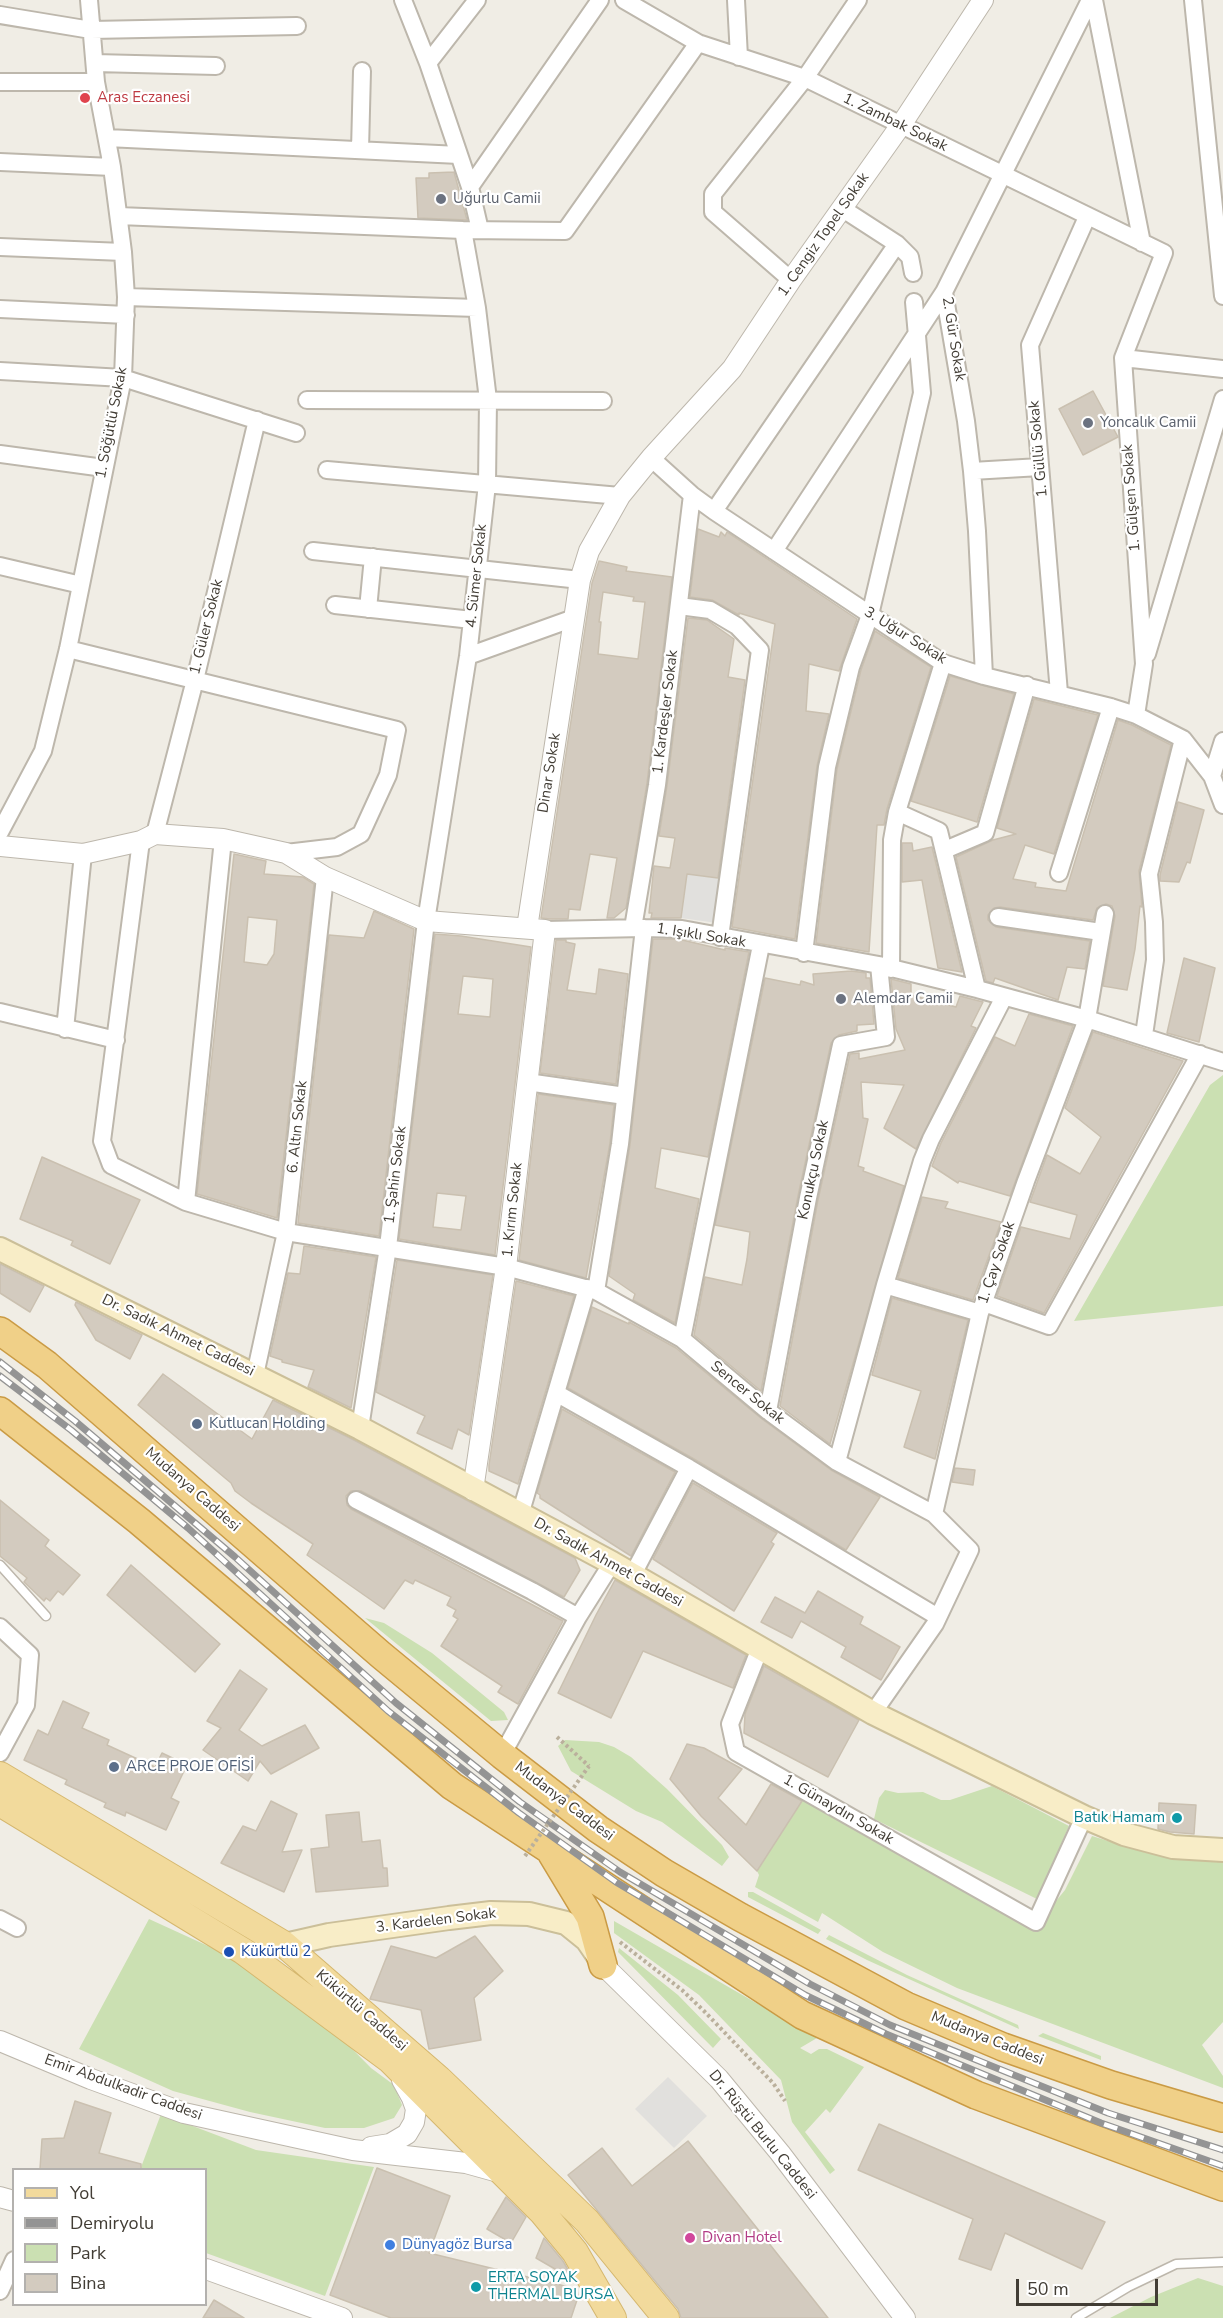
<!DOCTYPE html>
<html>
<head>
<meta charset="utf-8">
<style>
	body { margin:0 }
	#map { position:relative; width:1223px; height:2318px; overflow:hidden; background:#f0ede5; font-family:"Nunito Sans",sans-serif }
	canvas { display:block }
	.legend { position:absolute; left:12px; top:2168px; width:195px; height:138px; box-sizing:border-box; background:#fff; border:2px solid #b3b1ae; margin:0; padding:8px 10px; list-style:none; font-size:18px; color:#423d35 }
	.legend li { display:flex; align-items:center; gap:12px; height:30px }
	.legend b { width:30px; border:2px solid #b3b1ae }
	.scale { position:absolute; left:1016px; top:2279px; width:142px; height:27px; box-sizing:border-box; border:3px solid #423d35; border-top:0; padding-left:8px; font-size:18px; line-height:21px; white-space:nowrap; color:#423d35; -webkit-text-stroke:4px #fff; paint-order:stroke }
</style>
</head>
<body>
<div id="map">
<canvas width="1223" height="2318"></canvas>
<ul class="legend">
<li><b style="height:8px;background:#f2da9c"></b>Yol</li>
<li><b style="height:8px;background:#949494"></b>Demiryolu</li>
<li><b style="height:16px;background:#cbe0b2"></b>Park</li>
<li><b style="height:16px;background:#d3cbbf"></b>Bina</li>
</ul>
<div class="scale">50 m</div>
</div>
<script>
const g = document.querySelector('canvas').getContext('2d');
g.lineJoin = 'round';
function fill(path, color) {
  g.fillStyle = color;
  g.fill(path, 'evenodd');
}
function shape(rows) {
  const path = new Path2D();
  for (const r of rows) {
    path.moveTo(r[0], r[1]);
    for (let i = 2; i < r.length; i += 2) path.lineTo(r[i], r[i + 1]);
  }
  return path;
}
function stroke(path, color, width, dash) {
  g.strokeStyle = color;
  g.lineWidth = width;
  g.lineCap = dash ? 'butt' : 'round';
  g.setLineDash(dash || []);
  g.stroke(path);
}
function write(font, color, halo, rows, align = 'center') {
  g.font = font + ' "Nunito Sans",sans-serif';
  g.lineWidth = 4.5;
  g.setLineDash([]);
  g.textBaseline = 'middle';
  g.strokeStyle = halo;
  g.fillStyle = color;
  for (const [text, x, y, turn = 0] of rows) {
    g.save();
    g.translate(x, y);
    g.rotate((+turn || 0) * Math.PI / 180);
    g.textAlign = isNaN(turn) ? turn : align;
    if (halo) g.strokeText(text, 0, 0);
    g.fillText(text, 0, 0);
    g.restore();
  }
}
fill(shape([
	[1223,1075,1223,1306,1074,1321,1210,1085],
	[365,1618,384,1623,432,1653,504,1712,508,1720,491,1721],
	[565,1740,599,1742,614,1747,631,1757,667,1789,722,1845,729,1857,722,1866,662,1822,636,1811,571,1771,558,1746],
	[992,1786,1069,1826,1037,1899,874,1819,879,1798,885,1790,898,1793,923,1792,941,1800,950,1800],
	[802,1800,871,1834,1019,1917,1052,1906,1065,1890,1092,1836,1147,1853,1190,1857,1223,1856,1223,2022,1202,2045,1223,2076,1223,2088,957,1988,883,1952,822,1913,818,1922,755,1887,759,1875,757,1871],
	[748,1892,753,1892,821,1930,818,1934,748,1897],
	[149,1919,219,1951,312,2008,371,2068,394,2085,402,2105,394,2118,364,2128,325,2128,250,2112,173,2091,79,2049],
	[614,1921,817,2038,800,2048,811,2054,819,2049,827,2049,864,2067,830,2113,826,2109,805,2132,835,2170,830,2174,792,2122,781,2080,699,1995,614,1933],
	[829,1935,907,1975,1018,2025,1019,2029,867,1960,826,1939],
	[619,1948,678,1995,721,2039,713,2048,618,1952],
	[1043,2033,1101,2056,1101,2060,1038,2036],
	[161,2114,256,2150,374,2167,325,2296,206,2253,206,2170,140,2170],
	[1198,2278,1223,2286,1223,2318,1110,2318,1151,2297]
]), '#cbe0b2');
fill(shape([
	[687,874,723,879,717,923,681,918],
	[668,2077,707,2116,674,2148,635,2109]
]), '#e1e0dd');
const building = shape([
	[454,172,467,220,418,218,416,178,429,178,429,173,454,172],
	[1093,391,1118,437,1083,455,1059,409,1093,391],
	[698,529,719,537,721,532,725,536,727,532,857,619,839,671,809,664,806,711,829,714,817,766,795,939,732,927,775,624,739,613,739,615,712,600,690,597,698,529],
	[599,561,627,567,626,571,672,577,647,783,626,908,614,918,607,918,617,858,590,854,580,910,569,909,568,919,550,919,541,918,592,583,599,561],
	[603,592,634,597,633,601,645,602,638,659,598,654,601,622,599,622,603,592],
	[688,618,707,620,734,639,728,677,745,680,718,878,687,874,681,918,651,918,652,913,649,913,654,866,670,868,675,838,659,836,667,786,688,618],
	[875,631,931,667,887,809,884,825,877,825,869,952,816,943,837,769,861,670,875,631],
	[950,676,1014,694,977,822,911,801,950,676],
	[1034,699,1098,715,1054,854,1025,845,1013,879,1036,883,1035,887,1066,891,1118,720,1132,725,1171,745,1139,871,1142,907,1140,906,1135,949,1127,990,1103,986,1115,916,1112,906,1106,904,1097,908,1093,920,1000,907,994,908,988,915,988,920,996,927,1090,941,1085,969,1067,967,1058,1000,995,978,993,983,986,981,956,857,993,840,1016,834,997,828,1034,699],
	[1178,802,1204,810,1190,863,1187,862,1179,882,1160,881,1160,875,1178,802],
	[902,843,912,843,913,851,932,847,962,972,938,968,922,880,902,882,902,843],
	[234,854,266,861,264,874,303,877,314,884,277,1218,197,1194,234,854],
	[248,917,277,920,274,954,267,965,244,962,248,917],
	[374,911,414,929,379,1236,298,1223,329,935,364,938,374,911],
	[435,934,461,936,531,947,495,1255,399,1239,435,934],
	[463,976,493,979,490,1017,458,1014,463,976],
	[437,1193,466,1196,461,1230,433,1227,437,1193],
	[653,939,678,939,725,950,725,948,749,952,708,1157,661,1148,655,1188,699,1199,675,1323,633,1300,635,1294,609,1276,630,1145,653,939],
	[556,940,566,940,566,942,575,944,567,990,596,994,599,969,628,974,616,1084,540,1073,556,940],
	[1184,958,1215,968,1199,1042,1167,1033,1184,958],
	[851,971,866,973,866,978,870,978,874,1024,857,1025,857,1031,839,1035,831,1043,798,1196,761,1391,694,1335,705,1277,742,1285,747,1259,750,1232,715,1225,765,978,800,985,801,981,814,985,813,974,851,971],
	[891,979,911,984,911,995,956,1007,960,996,983,1002,971,1026,976,1028,916,1149,884,1128,904,1085,861,1082,863,1118,868,1119,858,1166,864,1168,863,1171,904,1186,830,1444,780,1406,818,1200,850,1054,859,1053,859,1059,905,1050,896,1029,891,979],
	[1029,1014,1073,1026,1010,1196,959,1181,958,1183,932,1166,941,1143,995,1037,1015,1046,1029,1014],
	[1093,1032,1183,1061,1044,1313,997,1296,1021,1227,1070,1239,1077,1215,1030,1202,1047,1155,1080,1174,1101,1137,1065,1108,1093,1032],
	[538,1094,614,1105,610,1143,586,1278,519,1260,538,1094],
	[42,1157,140,1200,110,1264,71,1245,73,1241,20,1219,42,1157],
	[922,1197,948,1202,945,1208,1001,1222,973,1300,898,1278,922,1197],
	[304,1246,376,1257,351,1408,308,1387,314,1370,282,1362,282,1360,270,1356,288,1273,300,1274,304,1246],
	[397,1260,493,1275,469,1435,458,1429,452,1449,417,1433,425,1416,376,1392,397,1260],
	[0,1264,44,1286,30,1312,0,1293,0,1264],
	[516,1281,574,1296,518,1484,489,1471,489,1465,516,1281],
	[892,1298,968,1320,935,1459,904,1447,921,1391,872,1375,892,1298],
	[76,1302,142,1335,130,1359,96,1340,75,1305,76,1302],
	[592,1307,629,1324,629,1322,676,1348,762,1419,831,1470,880,1497,846,1550,694,1459,568,1388,592,1307],
	[163,1374,252,1439,273,1400,354,1440,575,1558,580,1570,564,1597,361,1491,351,1491,346,1496,347,1505,351,1509,563,1621,518,1704,498,1692,502,1686,441,1646,458,1619,453,1616,456,1610,447,1605,451,1597,415,1580,413,1584,405,1580,384,1609,307,1555,313,1544,251,1503,235,1491,231,1483,138,1405,163,1374],
	[562,1409,675,1472,631,1556,540,1498,540,1495,537,1493,562,1409],
	[955,1468,975,1470,973,1485,952,1482,955,1468],
	[693,1483,777,1533,771,1542,774,1544,734,1611,653,1559,693,1483],
	[0,1500,49,1540,45,1546,80,1575,63,1595,58,1591,50,1601,46,1598,44,1601,24,1582,27,1578,0,1556,0,1500],
	[131,1565,220,1644,195,1672,107,1595,131,1565],
	[615,1580,746,1655,733,1688,643,1651,611,1718,558,1693,596,1615,615,1580],
	[818,1591,863,1617,860,1624,900,1647,881,1680,841,1657,846,1647,801,1621,792,1638,761,1622,775,1597,805,1613,818,1591],
	[764,1666,859,1720,828,1777,744,1733,745,1714,764,1666],
	[240,1670,267,1689,239,1730,262,1746,305,1725,319,1748,271,1774,260,1761,248,1781,203,1750,221,1728,207,1721,240,1670],
	[63,1701,89,1713,82,1728,109,1740,107,1745,155,1767,162,1753,187,1765,171,1798,179,1802,166,1830,126,1812,125,1816,104,1807,106,1803,65,1784,67,1780,24,1760,38,1730,48,1735,63,1701],
	[687,1744,704,1748,742,1769,718,1798,746,1825,771,1784,802,1801,757,1871,701,1816,670,1779,687,1744],
	[271,1801,297,1814,282,1852,302,1850,284,1892,221,1863,243,1826,256,1831,271,1801],
	[1159,1803,1196,1805,1194,1834,1170,1832,1158,1829,1159,1803],
	[359,1812,362,1842,380,1840,383,1868,387,1868,388,1886,316,1892,311,1849,329,1847,326,1815,359,1812],
	[475,1936,503,1971,474,1998,481,2040,429,2049,421,2010,370,1999,391,1946,436,1958,475,1936],
	[75,2101,111,2113,99,2153,141,2164,141,2169,40,2169,42,2139,64,2138,75,2101],
	[879,2124,1105,2222,1082,2269,1005,2233,991,2270,959,2259,973,2219,858,2170,879,2124],
	[688,2141,828,2318,681,2318,678,2309,568,2175,602,2148,632,2186,688,2141],
	[377,2168,450,2196,429,2253,577,2289,578,2297,571,2318,391,2318,330,2295,377,2168],
	[506,2197,526,2217,511,2243,487,2229,506,2197],
	[544,2238,563,2261,574,2280,536,2258,544,2238],
	[214,2300,244,2318,203,2318,214,2300]
]);
fill(building, '#d3cbbf');
stroke(building, '#cac0b0', 1.5);
const service = shape([
	[0,1565,46,1616],
	[1076,2318,1128,2287,1176,2264,1223,2262]
]);
const minor = shape([
	[403,0,428,63,470,187,480,230],
	[624,0,698,43,805,78,1164,253,1123,358,1144,664,1136,715],
	[736,0,739,57],
	[1094,0,1142,243],
	[1193,0,1223,296],
	[0,15,91,30,297,26],
	[95,63,216,66],
	[428,63,477,0],
	[0,82,96,82],
	[107,138,459,155],
	[360,150,362,71],
	[0,162,112,167],
	[470,187,600,0],
	[843,209,897,244,910,257,913,273],
	[119,216,463,230,565,231,698,43],
	[0,247,123,252],
	[791,280,713,212,713,194,805,78,858,0],
	[126,297,477,308],
	[0,309,126,315],
	[1123,358,1223,369],
	[0,371,123,378,296,433],
	[307,400,603,401],
	[0,454,104,468],
	[651,458,692,495,714,511,943,663,984,676,1111,707,1136,715,1183,739,1212,776,1223,805],
	[327,470,620,496],
	[972,471,1040,467],
	[714,511,897,244],
	[313,551,580,580],
	[774,551,944,292],
	[0,566,81,585],
	[335,605,472,620],
	[679,606,710,610,737,626,760,650,720,937],
	[368,609,373,557],
	[68,649,397,730,388,775,361,834,337,847,286,853],
	[1147,654,1223,399],
	[468,656,574,618],
	[984,676,977,531,972,471,966,421,944,292,1090,0],
	[1059,693,1030,345,1087,217],
	[1212,776,1223,741],
	[897,812,939,831,977,989],
	[0,832,43,751,68,649,123,378,126,297,123,252,112,167,96,82,89,0],
	[155,834,195,680,257,420],
	[141,841,102,1141,111,1165,186,1202,286,1232,506,1267,596,1291,682,1339,768,1411,837,1462,934,1514,970,1550,935,1624,873,1713],
	[945,850,985,833,1027,685],
	[1059,873,1111,707],
	[998,917,1101,932],
	[633,928,657,785,692,495],
	[545,930,644,928,682,929,879,965,977,989,1087,1019,1223,1062],
	[804,953,827,767,851,667,870,615,922,393,914,302],
	[891,969,892,840,897,812,943,663],
	[0,1012,116,1040],
	[65,1029,83,854],
	[1144,1035,1155,960,1154,922,1149,874,1183,739],
	[527,1082,625,1096],
	[186,1202,223,839],
	[885,1285,980,1313],
	[596,1291,620,1144,644,928],
	[984,1303,1049,1326,1200,1054],
	[682,1339,761,945],
	[255,1375,286,1232,325,877],
	[556,1393,689,1468,938,1617],
	[768,1411,808,1198,841,1045,886,1037,879,965],
	[360,1428,388,1247,426,921,468,656,487,484,488,400,477,308,463,230],
	[837,1462,885,1285,922,1161,931,1139,1004,997],
	[356,1500,532,1591,578,1617],
	[934,1514,980,1313,1026,1181,1087,1019,1105,914],
	[520,1515,587,1288],
	[632,1576,689,1468],
	[0,1627,30,1655,26,1705,0,1753],
	[760,1648,730,1724,736,1752,1036,1922,1084,1817],
	[502,1755,578,1617,612,1563],
	[0,1919,17,1928],
	[0,2291,14,2260]
]);
const tertiary = shape([
	[0,846,83,854,141,841,155,834,223,839,286,853,325,877,426,921,545,930,506,1267,473,1490],
	[527,928,580,580,589,551,620,496,651,458,732,369,791,280,901,125,983,0],
	[603,1965,719,2079,780,2153,905,2318],
	[0,2041,91,2079,184,2113,353,2150,466,2163,502,2173],
	[371,2147,390,2144,407,2134,414,2122,416,2109,412,2098,402,2080],
	[0,2197,14,2201],
	[206,2269,342,2318]
]);
const secondary = shape([
	[0,1249,360,1428,612,1563,873,1713,1084,1817,1124,1834,1173,1847,1223,1850],
	[285,1945,329,1935,449,1918,491,1913,529,1914,566,1923,587,1940,600,1959]
]);
const primary = shape([
	[0,1775,285,1945,439,2079,587,2221,666,2318],
	[0,1803,243,1951,390,2060,542,2212,575,2252,613,2318]
]);
const trunk = shape([
	[0,1331,47,1365,381,1655,502,1755,598,1829,664,1873,740,1917,906,2006,1003,2047,1111,2085,1223,2118],
	[0,1411,139,1521,452,1786,802,2015,976,2095,1223,2187],
	[552,1854,590,1917,603,1965]
]);
stroke(service, '#bdb7ac', 11);
stroke(minor, '#bdb7ac', 20);
stroke(tertiary, '#bdb7ac', 22);
stroke(secondary, '#cbbf99', 26);
stroke(primary, '#d5b76e', 28);
stroke(trunk, '#ca9b45', 30);
stroke(shape([
	[557,1737,589,1766],
	[620,1942,682,1990,704,2011,773,2083,785,2101]
]), '#bab09c', 4, [3, 3]);
stroke(service, '#fff', 8);
stroke(minor, '#fff', 16);
stroke(tertiary, '#fff', 20);
stroke(secondary, '#f8edc7', 22);
stroke(primary, '#f2da9c', 26);
stroke(trunk, '#f0d088', 27);
const rail = shape([
	[0,1362,75,1421,235,1557,396,1703,520,1802,620,1872,810,1984,890,2025,1108,2113,1223,2150],
	[0,1376,71,1430,188,1528,388,1711,519,1813,616,1882,805,1995,886,2034,1101,2123,1223,2166]
]);
stroke(rail, '#949494', 7);
stroke(rail, '#fff', 4.5, [14]);
stroke(shape([
	[525,1856,589,1766]
]), '#bab09c', 4, [3, 3]);
for (const [x, y, r, color] of [
	[85,98,6,"#e0444e"],
	[441,199,6,"#6b7280"],
	[1088,423,6,"#6b7280"],
	[841,999,6,"#6b7280"],
	[197,1424,6,"#5c6f8a"],
	[114,1767,6,"#5c6f8a"],
	[1177,1818,6,"#0f9aa8"],
	[229,1952,6,"#1a4fb4"],
	[690,2238,6,"#d1479c"],
	[390,2245,6,"#3f7fe0"],
	[476,2287,6,"#0f9aa8"]
]) {
  const dot = new Path2D();
  dot.arc(x, y, r, 0, 2 * Math.PI);
  g.fillStyle = color;
  g.fill(dot);
  stroke(dot, '#fff', 2);
}
write('15px', '#be3a42', '#fff', [
	["Aras Eczanesi",97,98]
], 'left');
write('15px', '#423d35', '#fff', [
	["1. Zambak Sokak",895,123,26],
	["1. Cengiz Topel Sokak",824,235,-55],
	["2. Gür Sokak",953,339,81],
	["1. Söğütlü Sokak",112,423,-79],
	["1. Güllü Sokak",1039,449,-95],
	["1. Gülşen Sokak",1132,498,-94],
	["4. Sümer Sokak",477,576,-84],
	["1. Güler Sokak",207,627,-76],
	["3. Uğur Sokak",905,636,32],
	["1. Kardeşler Sokak",666,712,-83],
	["Dinar Sokak",550,773,-81],
	["1. Işıklı Sokak",701,936,9],
	["6. Altın Sokak",298,1127,-84],
	["Konukçu Sokak",814,1170,-78],
	["1. Şahin Sokak",396,1175,-83],
	["1. Kırım Sokak",513,1210,-84],
	["1. Çay Sokak",997,1263,-71],
	["Dr. Sadık Ahmet Caddesi",178,1336,26],
	["Sencer Sokak",747,1393,39],
	["Mudanya Caddesi",192,1490,41],
	["Dr. Sadık Ahmet Caddesi",608,1563,29],
	["Mudanya Caddesi",564,1802,37],
	["1. Günaydın Sokak",838,1810,30],
	["3. Kardelen Sokak",436,1921,-7],
	["Kükürtlü Caddesi",361,2011,41],
	["Mudanya Caddesi",987,2039,22],
	["Emir Abdulkadir Caddesi",123,2088,20],
	["Dr. Rüştü Burlu Caddesi",762,2135,51]
]);
write('15px', '#5b616d', '#fff', [
	["Uğurlu Camii",453,199],
	["Yoncalık Camii",1100,423],
	["Alemdar Camii",853,999]
], 'left');
write('15px', '#4e5e75', '#fff', [
	["Kutlucan Holding",209,1424],
	["ARCE PROJE OFİSİ",126,1767]
], 'left');
write('15px', '#0d838f', '#fff', [
	["Batık Hamam",1165,1818],
	["ERTA SOYAK",488,2278,"left"],
	["THERMAL BURSA",488,2295,"left"]
], 'right');
write('15px', '#164399', '#fff', [
	["Kükürtlü 2",241,1952]
], 'left');
write('15px', '#b23c85', '#fff', [
	["Divan Hotel",702,2238]
], 'left');
write('15px', '#366cbe', '#fff', [
	["Dünyagöz Bursa",402,2245]
], 'left');
</script>
</body>
</html>
